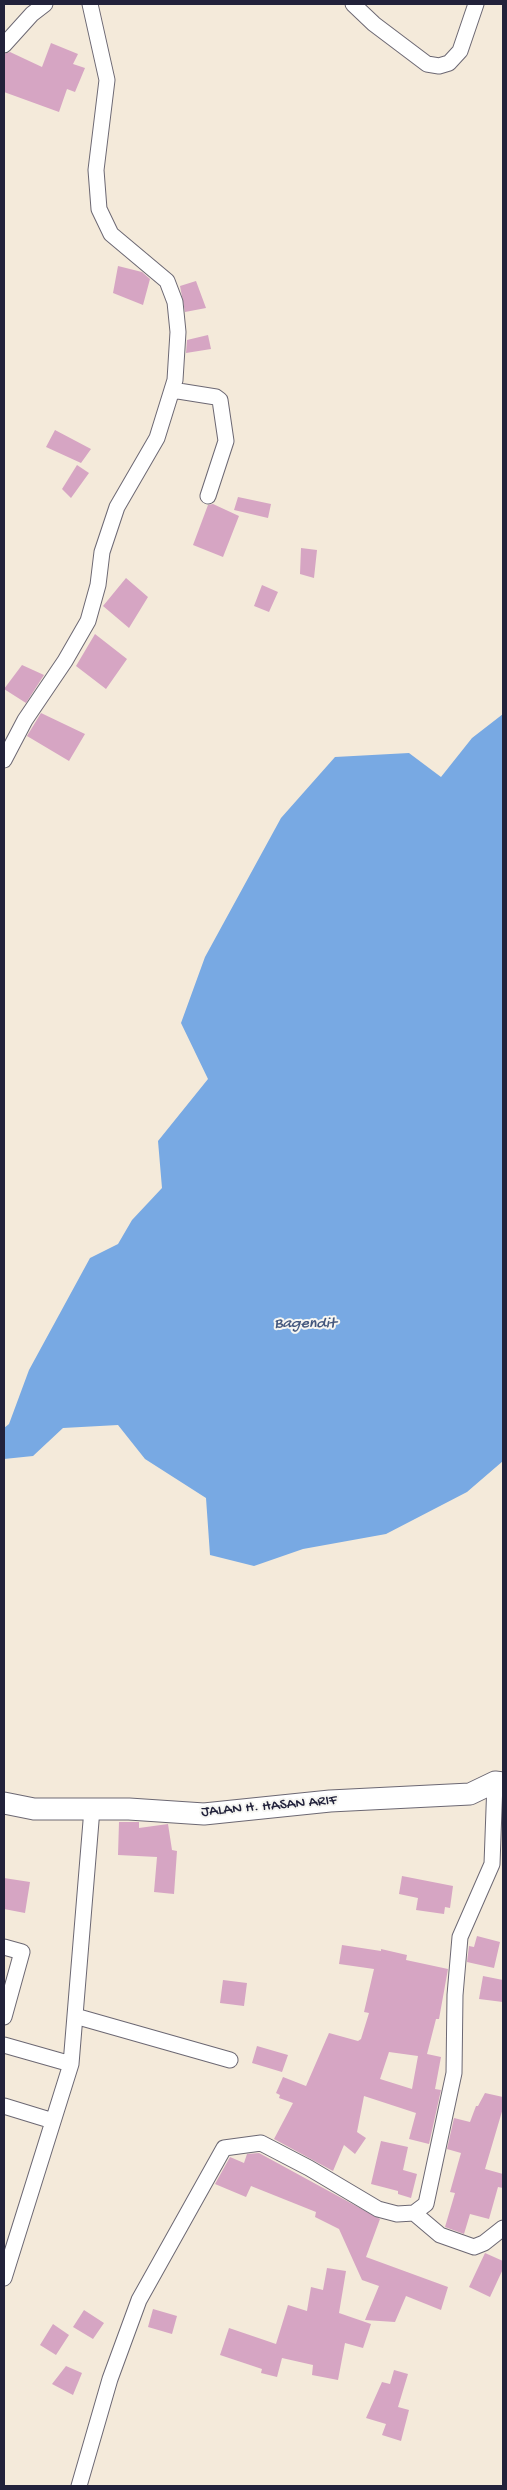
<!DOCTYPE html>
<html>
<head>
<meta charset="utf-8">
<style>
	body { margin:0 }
	#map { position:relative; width:507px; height:2490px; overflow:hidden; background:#f4eada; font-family:"Gochi Hand",sans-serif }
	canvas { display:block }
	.frame { position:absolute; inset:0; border:5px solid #22223b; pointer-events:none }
</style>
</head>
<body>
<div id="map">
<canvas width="507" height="2490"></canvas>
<div class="frame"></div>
</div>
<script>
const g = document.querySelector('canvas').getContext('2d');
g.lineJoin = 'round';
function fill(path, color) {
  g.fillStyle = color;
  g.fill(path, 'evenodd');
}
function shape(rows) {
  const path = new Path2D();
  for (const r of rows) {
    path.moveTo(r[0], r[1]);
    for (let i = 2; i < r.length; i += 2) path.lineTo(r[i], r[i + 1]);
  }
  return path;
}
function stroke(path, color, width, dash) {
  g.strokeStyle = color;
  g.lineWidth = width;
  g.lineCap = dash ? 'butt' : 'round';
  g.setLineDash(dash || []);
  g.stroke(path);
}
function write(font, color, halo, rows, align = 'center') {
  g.font = font + ' "Gochi Hand",sans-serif';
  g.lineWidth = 4;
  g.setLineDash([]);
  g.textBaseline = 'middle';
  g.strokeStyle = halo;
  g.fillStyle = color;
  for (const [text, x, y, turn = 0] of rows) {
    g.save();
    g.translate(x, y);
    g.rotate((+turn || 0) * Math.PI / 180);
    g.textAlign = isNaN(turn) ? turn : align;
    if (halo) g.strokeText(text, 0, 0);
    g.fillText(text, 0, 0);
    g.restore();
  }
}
fill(shape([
	[503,714,503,1461,467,1492,386,1534,303,1549,254,1566,210,1555,206,1498,145,1459,118,1425,63,1428,33,1456,4,1459,4,1428,9,1424,29,1370,90,1258,118,1244,132,1220,162,1188,158,1141,208,1079,181,1023,205,957,281,818,335,757,409,753,441,777,472,738]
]), '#78a9e3');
fill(shape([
	[51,43,78,54,73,64,85,68,75,92,67,89,59,112,4,92,4,54,10,52,42,67],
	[118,266,142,272,150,279,143,305,113,293],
	[196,281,206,308,185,312,180,286],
	[208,335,211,349,186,353,187,340],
	[55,430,91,449,81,463,46,447],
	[77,465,89,473,71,498,62,489],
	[238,497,271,504,268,518,234,510],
	[213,504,239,516,223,557,193,545,208,505],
	[301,548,317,550,314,578,300,574],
	[126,578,148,597,129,628,103,606],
	[262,585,278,592,269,612,254,606],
	[95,634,127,659,106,689,76,666],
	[22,665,44,675,26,703,4,689],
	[41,713,85,734,69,761,27,736],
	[119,1822,139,1822,139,1828,168,1824,172,1850,177,1851,174,1894,154,1892,157,1857,118,1855],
	[402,1876,453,1886,450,1908,445,1907,444,1914,416,1910,418,1898,399,1894],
	[4,1878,30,1882,25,1913,4,1909],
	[477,1936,500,1942,494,1968,467,1962,469,1946,474,1947],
	[342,1945,381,1951,381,1949,407,1955,406,1960,448,1969,439,2019,436,2019,427,2054,441,2057,435,2089,441,2090,429,2144,409,2139,416,2113,364,2096,357,2132,366,2138,355,2154,344,2145,333,2171,274,2139,293,2103,279,2098,280,2095,276,2093,283,2077,306,2086,329,2033,358,2041,361,2039,369,2013,364,2012,374,1969,339,1964],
	[389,2052,418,2056,412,2089,380,2079],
	[483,1976,503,1980,503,2002,479,1999],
	[223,1980,247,1983,244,2006,220,2003],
	[257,2046,288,2055,282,2072,252,2063],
	[485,2093,503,2097,503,2108,485,2169,503,2174,503,2188,498,2187,489,2219,470,2214,464,2234,445,2227,455,2193,450,2192,461,2153,447,2149,454,2118,470,2122,476,2106,478,2106],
	[381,2141,408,2147,403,2170,417,2174,411,2198,398,2194,398,2191,371,2184],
	[259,2153,380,2219,366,2257,448,2287,441,2310,406,2296,395,2322,365,2320,379,2286,362,2280,339,2229,315,2217,316,2212,251,2186,246,2197,215,2184,230,2157,244,2163,247,2154],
	[485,2253,503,2261,503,2269,490,2297,469,2287],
	[327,2268,346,2271,339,2313,371,2324,363,2348,345,2343,338,2380,312,2375,313,2365,282,2358,277,2377,261,2373,262,2369,220,2355,229,2328,276,2344,288,2305,307,2311,311,2287,323,2290],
	[153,2309,177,2316,172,2334,148,2327],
	[84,2310,104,2323,93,2339,73,2327],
	[53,2324,69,2335,56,2355,40,2345],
	[66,2366,82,2373,73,2395,52,2384],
	[394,2370,408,2374,398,2407,409,2410,401,2441,382,2435,386,2424,366,2418,382,2382,390,2384]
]), '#d6a5c3');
const minor = shape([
	[353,4,374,24,427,64,439,66,449,63,460,51,476,4],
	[4,45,32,14,45,4],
	[172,390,216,397,220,400,226,441,208,496],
	[4,760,25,720,65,661,88,621,98,585,102,552,117,507,157,438,175,380,178,332,175,302,167,281,111,234,99,209,96,170,107,80,90,4],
	[4,1947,22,1952,4,2017],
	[75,2016,230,2060],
	[4,2045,71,2064],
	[4,2106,53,2121],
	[414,2213,440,2235,474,2247,484,2243,503,2228],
	[4,2278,71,2064,92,1809],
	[79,2486,110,2379,139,2300,224,2148,261,2143,309,2168,378,2209,397,2214,414,2213,426,2204,454,2073,455,1995,460,1937,492,1864,495,1782]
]);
const secondary = shape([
	[4,1803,34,1809,129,1809,204,1814,330,1801,470,1794,495,1782,503,1783]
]);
stroke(minor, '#6c6873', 17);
stroke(secondary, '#6c6873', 23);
stroke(minor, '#fff', 15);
stroke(secondary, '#fff', 21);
write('15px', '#22223b', '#f6f6f2', [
	["JALAN H. HASAN ARIF",269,1807,-5]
]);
write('italic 16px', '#44587e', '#f6f6f2', [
	["Bagendit",305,1325]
]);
</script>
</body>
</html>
